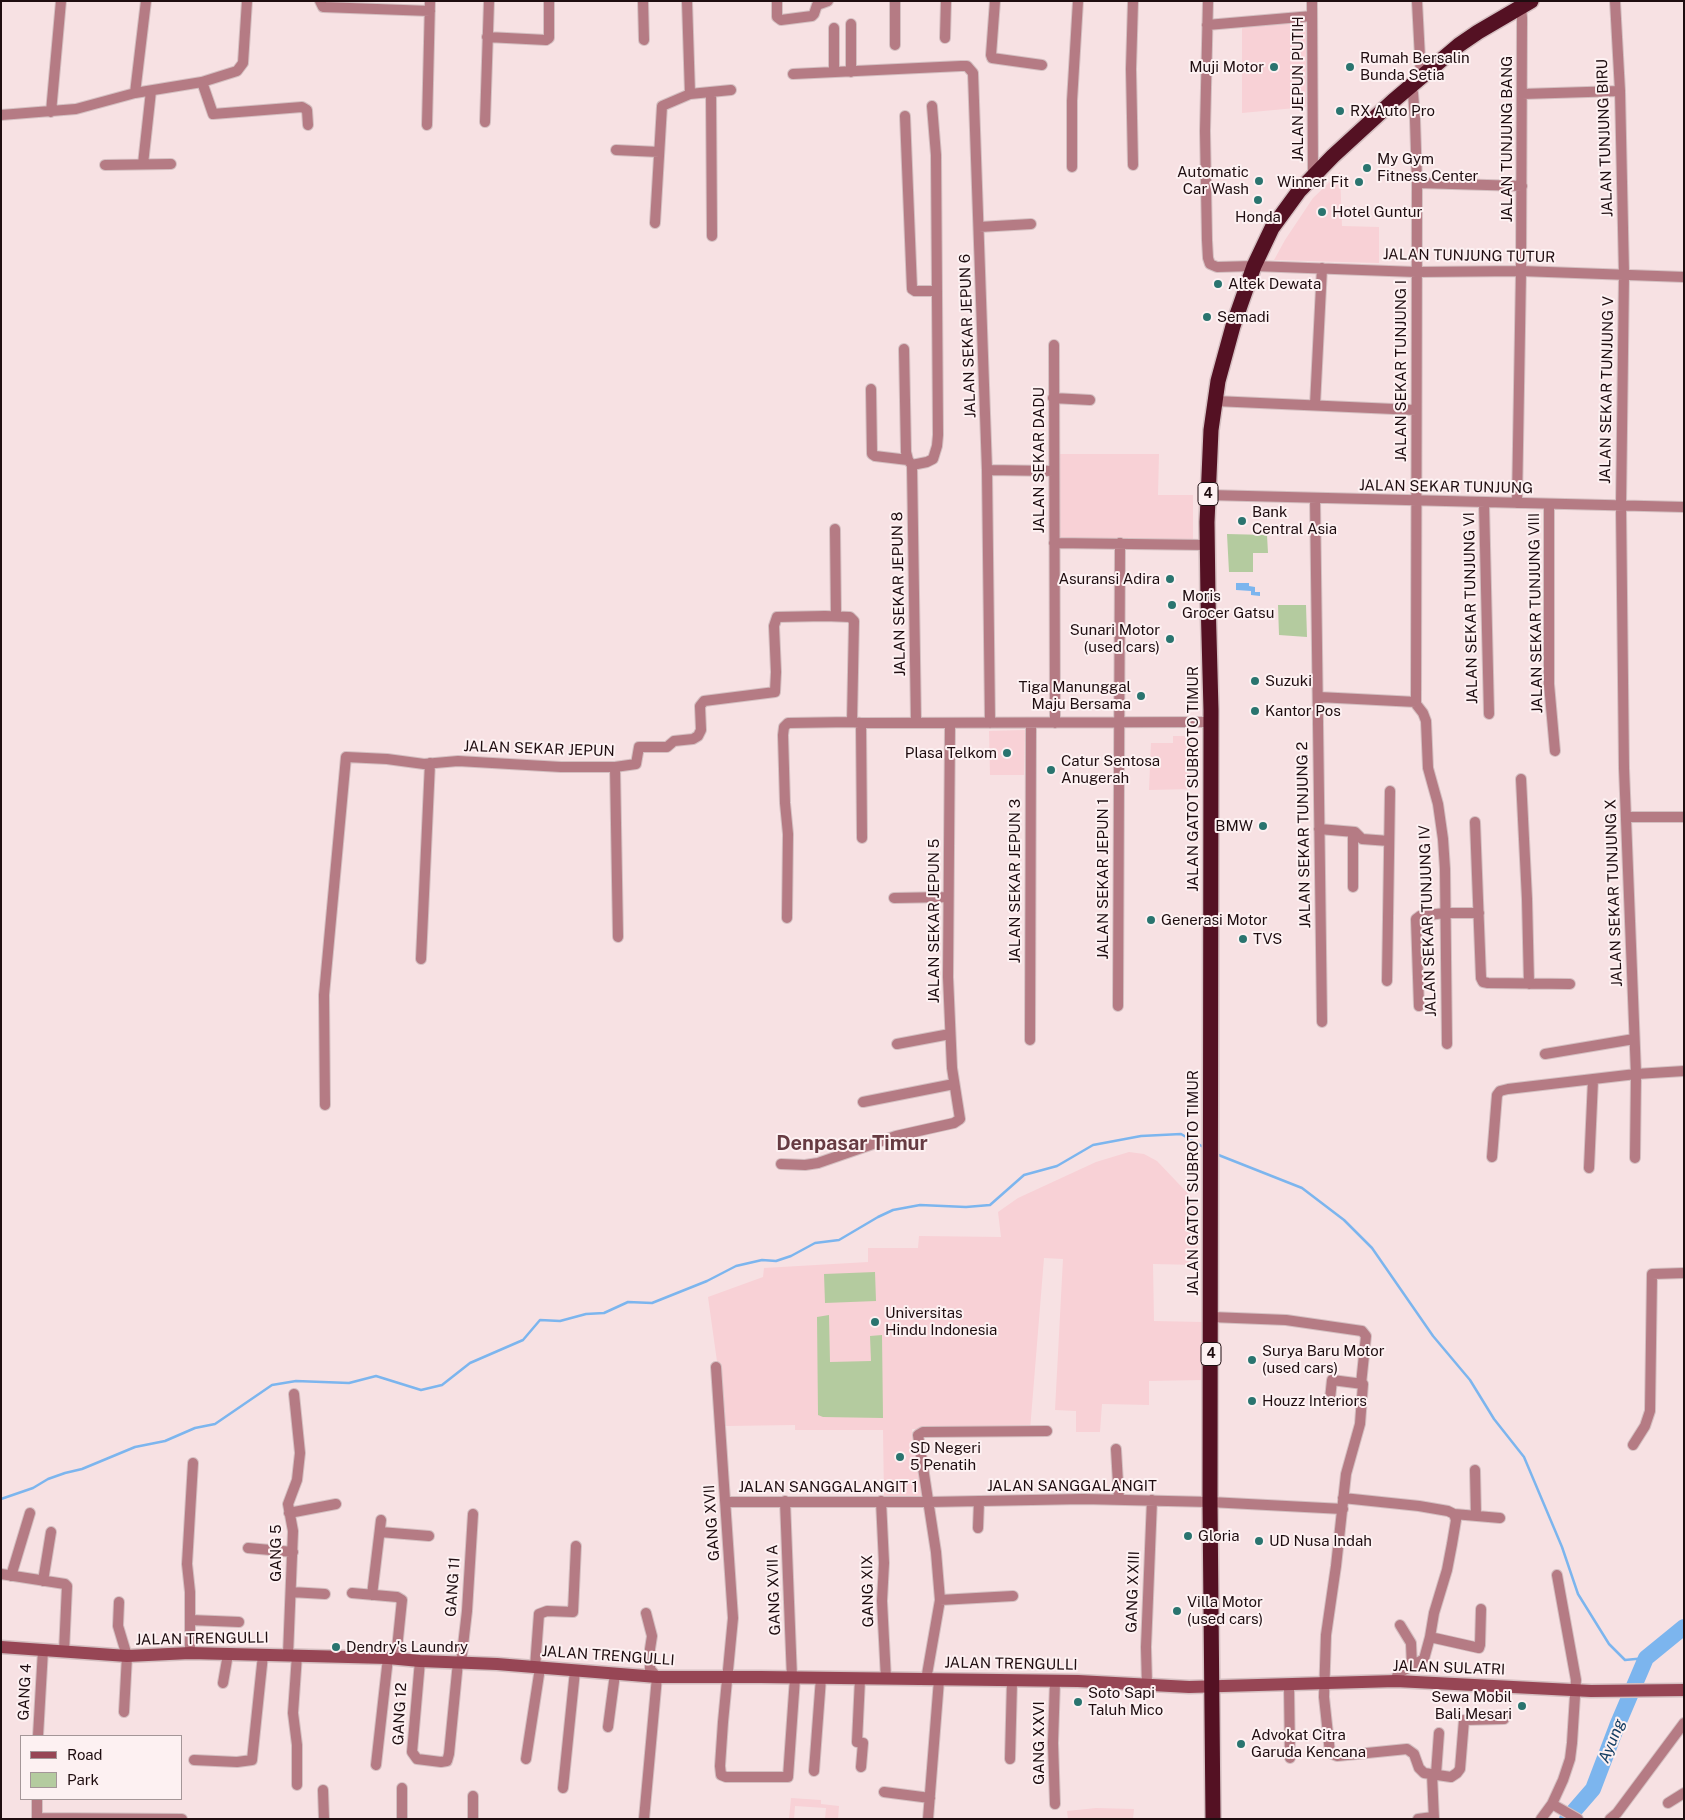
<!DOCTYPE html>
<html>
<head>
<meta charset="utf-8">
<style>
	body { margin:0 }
	#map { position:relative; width:1685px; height:1820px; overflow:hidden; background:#f7e1e3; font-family:"Public Sans",sans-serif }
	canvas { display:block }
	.frame { position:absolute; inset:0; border:2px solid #1f0d10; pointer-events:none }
	.legend { position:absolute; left:20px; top:1735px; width:162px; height:65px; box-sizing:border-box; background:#fdf1f2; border:1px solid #a49698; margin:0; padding:6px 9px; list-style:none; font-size:15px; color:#1f0d10 }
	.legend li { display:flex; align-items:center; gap:10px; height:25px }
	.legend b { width:25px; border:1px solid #a49698 }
</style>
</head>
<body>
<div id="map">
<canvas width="1685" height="1820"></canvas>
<div class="frame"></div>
<ul class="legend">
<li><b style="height:6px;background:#974655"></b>Road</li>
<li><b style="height:14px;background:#b4cb9f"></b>Park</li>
</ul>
</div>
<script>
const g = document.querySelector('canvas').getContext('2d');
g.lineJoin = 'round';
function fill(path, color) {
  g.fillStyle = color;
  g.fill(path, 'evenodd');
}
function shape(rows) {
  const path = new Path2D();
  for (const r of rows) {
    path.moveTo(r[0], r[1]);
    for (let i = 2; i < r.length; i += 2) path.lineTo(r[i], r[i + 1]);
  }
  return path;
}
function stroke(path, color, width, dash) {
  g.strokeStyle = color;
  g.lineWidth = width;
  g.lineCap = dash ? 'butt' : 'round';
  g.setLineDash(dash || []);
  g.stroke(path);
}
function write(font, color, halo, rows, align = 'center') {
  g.font = font + ' "Public Sans",sans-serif';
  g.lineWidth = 4;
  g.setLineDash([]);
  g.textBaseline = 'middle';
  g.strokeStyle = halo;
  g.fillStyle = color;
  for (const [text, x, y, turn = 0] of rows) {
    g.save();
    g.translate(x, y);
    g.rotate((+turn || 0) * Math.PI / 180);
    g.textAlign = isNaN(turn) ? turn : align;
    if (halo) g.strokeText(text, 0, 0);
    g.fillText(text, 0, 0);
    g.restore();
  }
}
fill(shape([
	[1306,22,1306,107,1242,113,1242,27],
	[1340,172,1342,226,1379,227,1379,263,1274,260,1285,240,1313,198],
	[1056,454,1159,454,1158,495,1193,495,1193,541,1058,540],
	[1025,730,1024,775,990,775,989,731],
	[1173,736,1191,736,1192,738,1191,789,1149,790,1151,743,1173,743],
	[1129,1152,1144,1154,1157,1161,1196,1202,1198,1265,1153,1264,1154,1321,1202,1322,1203,1380,1149,1381,1149,1405,1102,1404,1100,1432,1076,1432,1076,1411,1055,1410,1063,1259,1044,1258,1030,1430,912,1429,922,1498,884,1498,883,1430,795,1430,795,1425,726,1426,708,1297,763,1277,764,1268,868,1262,868,1248,918,1248,919,1236,1001,1237,998,1212,1018,1198,1096,1162],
	[791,1798,821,1800,821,1804,839,1806,838,1819,825,1819,826,1808,795,1806,794,1819,789,1819],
	[1096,1808,1134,1809,1133,1819,1068,1819,1067,1811]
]), '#f8d1d6');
fill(shape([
	[1227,534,1267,535,1268,553,1253,553,1253,572,1229,572],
	[1278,605,1306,605,1307,637,1279,635],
	[875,1272,876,1301,825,1303,824,1274],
	[829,1315,830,1362,871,1361,870,1336,882,1335,883,1418,823,1417,818,1415,817,1317]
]), '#b4cb9f');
fill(shape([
	[1236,583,1249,583,1249,586,1255,587,1255,592,1260,592,1260,596,1251,595,1251,591,1236,590]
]), '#7cb5ee');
stroke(shape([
	[1216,1154,1302,1188,1344,1220,1372,1248,1433,1336,1470,1380,1494,1419,1524,1457,1562,1547,1578,1594,1609,1644,1625,1660,1646,1658],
	[1,1499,33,1488,48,1479,65,1473,82,1469,135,1447,165,1441,195,1428,215,1424,272,1385,296,1381,349,1383,376,1376,421,1390,442,1385,470,1363,523,1340,540,1320,560,1321,586,1314,604,1313,628,1302,652,1303,707,1281,736,1266,762,1260,776,1261,791,1256,815,1243,839,1240,878,1217,893,1210,920,1205,966,1207,990,1205,1024,1175,1057,1166,1093,1145,1141,1136,1181,1134,1205,1148]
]), '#7cb5ee', 2.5);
stroke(shape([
	[1567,1819,1593,1789,1617,1726,1646,1658,1684,1627]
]), '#7cb5ee', 16);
const street = shape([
	[320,1,323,7,430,11],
	[643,1,644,40],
	[687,1,690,94],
	[777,1,777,17,781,20,812,16,814,14,817,5],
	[895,1,895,45],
	[995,1,991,55,992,58,1042,65],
	[1208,1,1205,131,1207,240,1208,258,1210,264,1217,267,1254,266,1416,272,1521,271,1684,277],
	[1312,1,1313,176],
	[1417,1,1421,77],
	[1615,1,1620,91,1624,274,1621,506,1624,768,1636,1074,1635,1158],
	[817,5,828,1],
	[1207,25,1312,16],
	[834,28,834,72],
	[487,37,546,40,549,38,549,1],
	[945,38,946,1],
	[851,72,851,24],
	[793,74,961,66,967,66,973,73,987,470,990,723],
	[202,82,213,114,302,107,307,110,308,125],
	[1410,87,1413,93,1415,119,1417,183,1416,704,1423,713,1426,721,1428,768,1438,804,1443,839,1445,869,1447,1044],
	[711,92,712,236],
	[135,93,146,1],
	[1522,94,1620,91],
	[51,112,61,1],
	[1,115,76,109,135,93,202,82,237,71,243,63,247,1],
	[905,116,912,289,915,291,937,291],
	[485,122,489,1],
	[427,125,430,1],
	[616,150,659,152],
	[143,164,151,91],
	[105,165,171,164],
	[1133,165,1131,69,1133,1],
	[1072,167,1072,101,1078,1],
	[1417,183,1522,186],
	[655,223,662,106,690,94,731,90],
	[979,227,1031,224],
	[1054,345,1055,723],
	[904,349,906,452,908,460,912,465],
	[871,389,872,454,875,456,908,460],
	[1053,398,1090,400],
	[1215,401,1416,410],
	[1315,405,1322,268],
	[912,465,927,462,933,459,937,446,938,435,936,155,932,106],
	[912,465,916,723],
	[987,470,1054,471],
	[1208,495,1684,507],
	[1315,498,1322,1022],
	[1484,503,1489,714],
	[1517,503,1521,271,1522,18,1521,7],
	[1549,504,1549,684,1555,751],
	[835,529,836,616],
	[1054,543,1207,545],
	[1318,697,1416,702],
	[861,723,862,838],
	[615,767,618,937],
	[1521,779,1527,899,1529,984],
	[1627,817,1684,817],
	[1475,822,1481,978,1483,982,1488,983,1570,984],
	[1319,829,1355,832,1362,839,1389,841],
	[1353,887,1353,832],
	[894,898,948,897],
	[787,918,788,834,785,803,783,735,784,727,788,723,852,722,861,723,1211,722],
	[421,959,430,763],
	[1387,981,1390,791],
	[1118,1006,1120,543],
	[1419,1006,1416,919,1420,916,1445,913,1479,913],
	[1030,1040,1031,723],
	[897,1044,950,1034],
	[1545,1054,1634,1039],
	[863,1102,954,1084],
	[325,1105,324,995,346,757,387,759,424,764,458,761,561,767,615,767,636,764,639,747,667,747,674,741,693,739,698,736,701,730,700,706,704,701,775,692,776,672,774,626,777,617,825,616,850,617,854,621,852,722],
	[1492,1157,1497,1095,1500,1091,1508,1089,1636,1074,1684,1071],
	[781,1164,805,1165,818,1163,896,1136,954,1123,960,1119,952,1068,948,977,950,723],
	[1589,1168,1593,1080],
	[1211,1317,1286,1320,1362,1331,1366,1336,1361,1384],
	[716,1367,733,1618,723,1722,720,1766,721,1775,726,1777,788,1777,795,1678],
	[1330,1399,1332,1380,1363,1384,1360,1424,1346,1474,1336,1566,1326,1635,1324,1697,1330,1753,1337,1756,1407,1749,1414,1754,1419,1768,1424,1773,1451,1777,1457,1773,1460,1769,1464,1720,1504,1719],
	[1633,1445,1645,1426,1650,1411,1652,1274,1684,1273],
	[1116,1449,1119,1500],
	[1475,1470,1476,1516],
	[1343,1498,1419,1506,1448,1511,1454,1514,1456,1520,1452,1544,1447,1570,1434,1613,1430,1637,1479,1648,1480,1645,1481,1609],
	[785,1501,792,1678],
	[881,1501,884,1563,882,1601,886,1679],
	[726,1502,929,1502,1083,1499,1210,1502,1343,1509],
	[289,1513,336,1504],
	[1454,1514,1500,1518],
	[978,1528,979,1501],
	[380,1532,429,1536],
	[248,1548,293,1552],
	[1,1574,65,1584,67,1586,64,1652],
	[11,1576,30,1513],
	[43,1581,51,1532],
	[291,1592,325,1594],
	[352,1593,397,1597,402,1600,396,1658],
	[372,1595,381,1520],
	[940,1600,1013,1596],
	[119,1602,118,1626,127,1656,124,1712],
	[190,1620,239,1622],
	[1400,1625,1411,1643,1412,1667],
	[190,1653,190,1592,187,1564,193,1463],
	[288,1655,293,1531,288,1504,297,1480,300,1453,294,1394],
	[420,1661,412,1752,417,1759,441,1762,447,1761,449,1754,458,1662],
	[461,1663,467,1611,473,1514],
	[535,1667,539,1614,547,1611,573,1612,576,1546],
	[860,1679,857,1742,863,1743,861,1767],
	[926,1680,940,1600,936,1552,918,1435,923,1432,1047,1431],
	[1055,1681,1053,1743,1055,1804],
	[1396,1681,1397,1676,1399,1673,1424,1659,1430,1637],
	[223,1683,228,1654],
	[1147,1685,1146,1647,1152,1500],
	[1289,1685,1290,1758],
	[608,1727,615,1674],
	[38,1736,43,1650],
	[526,1759,540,1668],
	[1010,1759,1012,1681],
	[194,1760,237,1762,252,1760,263,1655],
	[376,1765,388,1658],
	[814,1771,821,1678],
	[1432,1774,1434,1819],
	[1436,1774,1439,1733],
	[297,1785,297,1745,293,1713,297,1655],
	[563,1788,575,1671],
	[323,1790,324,1819],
	[884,1792,930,1798],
	[37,1799,37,1819],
	[1668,1803,1684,1793],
	[1552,1804,1578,1819],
	[37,1818,182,1819],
	[402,1819,402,1788],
	[473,1819,473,1796],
	[644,1819,657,1677,650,1669,650,1649,652,1636,646,1613],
	[928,1819,939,1680],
	[1418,1819,1433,1817],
	[1541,1819,1552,1804,1563,1780,1570,1759,1572,1743,1576,1680,1557,1575],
	[1610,1819,1617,1813,1684,1723]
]);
const secondary = shape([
	[1,1647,127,1656,190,1653,388,1658,420,1661,497,1664,657,1677,761,1677,1078,1681,1189,1687,1396,1681,1591,1691,1684,1690]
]);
const highway = shape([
	[1213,1819,1210,1502,1211,710,1208,599,1207,522,1211,430,1218,381,1233,326,1254,266,1272,228,1299,191,1333,156,1393,101,1459,45,1478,32,1531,1]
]);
stroke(street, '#d4bfc1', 12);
stroke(secondary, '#d4bfc1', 15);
stroke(highway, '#d4bfc1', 18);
stroke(street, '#b57b84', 10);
stroke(secondary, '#974655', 12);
stroke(highway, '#541123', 15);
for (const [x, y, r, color] of [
	[1274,67,5,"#2a746f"],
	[1350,67,5,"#2a746f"],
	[1340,111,5,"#2a746f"],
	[1367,168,5,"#2a746f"],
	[1259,181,5,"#2a746f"],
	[1359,182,5,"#2a746f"],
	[1258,200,5,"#2a746f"],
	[1322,212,5,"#2a746f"],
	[1218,284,5,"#2a746f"],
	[1207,317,5,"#2a746f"],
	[1242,521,5,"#2a746f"],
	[1170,579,5,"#2a746f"],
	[1172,605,5,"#2a746f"],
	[1170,639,5,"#2a746f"],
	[1255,681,5,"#2a746f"],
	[1141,696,5,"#2a746f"],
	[1255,711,5,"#2a746f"],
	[1007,753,5,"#2a746f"],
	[1051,770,5,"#2a746f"],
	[1263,826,5,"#2a746f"],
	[1151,920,5,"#2a746f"],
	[1243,939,5,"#2a746f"],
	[875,1322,5,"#2a746f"],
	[1252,1360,5,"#2a746f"],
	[1252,1401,5,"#2a746f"],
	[900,1457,5,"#2a746f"],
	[1188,1536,5,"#2a746f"],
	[1259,1541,5,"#2a746f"],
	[1177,1611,5,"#2a746f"],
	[336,1647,5,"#2a746f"],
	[1078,1702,5,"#2a746f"],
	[1522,1706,5,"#2a746f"],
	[1241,1744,5,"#2a746f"]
]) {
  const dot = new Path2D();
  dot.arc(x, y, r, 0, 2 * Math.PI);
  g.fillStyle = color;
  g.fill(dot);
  stroke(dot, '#fdf1f2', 2);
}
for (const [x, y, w] of [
	[1208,494,20],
	[1211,1354,20]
]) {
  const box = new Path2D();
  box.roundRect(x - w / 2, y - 11.5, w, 23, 4);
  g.fillStyle = '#fdf1f2';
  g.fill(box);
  stroke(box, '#1f0d10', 1);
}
write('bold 14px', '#1f0d10', null, [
	["4",1208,494],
	["4",1211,1354]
]);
write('15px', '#1f0d10', '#fdf1f2', [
	["Rumah Bersalin",1360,58],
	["Bunda Setia",1360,75],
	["Muji Motor",1264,67,"right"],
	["RX Auto Pro",1350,111],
	["My Gym",1377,159],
	["Fitness Center",1377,176],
	["Automatic",1249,172,"right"],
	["Car Wash",1249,189,"right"],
	["Winner Fit",1349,182,"right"],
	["Hotel Guntur",1332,212],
	["Honda",1258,217,"center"],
	["Altek Dewata",1228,284],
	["Semadi",1217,317],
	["Bank",1252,512],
	["Central Asia",1252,529],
	["Asuransi Adira",1160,579,"right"],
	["Moris",1182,596],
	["Grocer Gatsu",1182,613],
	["Sunari Motor",1160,630,"right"],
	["(used cars)",1160,647,"right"],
	["Suzuki",1265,681],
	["Tiga Manunggal",1131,687,"right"],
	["Maju Bersama",1131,704,"right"],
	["Kantor Pos",1265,711],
	["Plasa Telkom",997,753,"right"],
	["Catur Sentosa",1061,761],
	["Anugerah",1061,778],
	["BMW",1253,826,"right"],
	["Generasi Motor",1161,920],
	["TVS",1253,939],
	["Universitas",885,1313],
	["Hindu Indonesia",885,1330],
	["Surya Baru Motor",1262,1351],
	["(used cars)",1262,1368],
	["Houzz Interiors",1262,1401],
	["SD Negeri",910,1448],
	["5 Penatih",910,1465],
	["Gloria",1198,1536],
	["UD Nusa Indah",1269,1541],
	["Villa Motor",1187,1602],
	["(used cars)",1187,1619],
	["Dendry's Laundry",346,1647],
	["Soto Sapi",1088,1693],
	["Taluh Mico",1088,1710],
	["Sewa Mobil",1512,1697,"right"],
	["Bali Mesari",1512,1714,"right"],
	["Advokat Citra",1251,1735],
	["Garuda Kencana",1251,1752]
], 'left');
write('15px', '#1f0d10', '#fdf1f2', [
	["JALAN JEPUN PUTIH",1298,89,-90],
	["JALAN TUNJUNG BIRU",1605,138,-92],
	["JALAN TUNJUNG BANG",1507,139,-90],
	["JALAN TUNJUNG TUTUR",1469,256,1],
	["JALAN SEKAR JEPUN 6",968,336,-92],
	["JALAN SEKAR TUNJUNG I",1401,371,-90],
	["JALAN SEKAR TUNJUNG V",1607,390,-89],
	["JALAN SEKAR DADU",1039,460,-90],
	["JALAN SEKAR TUNJUNG",1446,487,1],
	["JALAN SEKAR JEPUN 8",899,594,-91],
	["JALAN SEKAR TUNJUNG VI",1471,608,-91],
	["JALAN SEKAR TUNJUNG VIII",1536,613,-91],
	["JALAN SEKAR JEPUN",539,749,2],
	["JALAN GATOT SUBROTO TIMUR",1193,779,-90],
	["JALAN SEKAR TUNJUNG 2",1304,835,-91],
	["JALAN SEKAR JEPUN 1",1103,879,-90],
	["JALAN SEKAR JEPUN 3",1015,881,-90],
	["JALAN SEKAR TUNJUNG X",1614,893,-92],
	["JALAN SEKAR JEPUN 5",934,921,-90],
	["JALAN SEKAR TUNJUNG IV",1428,921,-92],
	["JALAN GATOT SUBROTO TIMUR",1193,1183,-90],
	["JALAN SANGGALANGIT",1072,1486],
	["JALAN SANGGALANGIT 1",828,1487],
	["GANG XVII",712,1523,-94],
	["GANG 5",276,1553,-90],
	["GANG 11",453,1587,-86],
	["GANG XVII A",774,1590,-92],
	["GANG XIX",868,1591,-91],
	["GANG XXIII",1133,1592,-88],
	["JALAN TRENGULLI",202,1639,-1],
	["JALAN TRENGULLI",608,1656,4],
	["JALAN TRENGULLI",1011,1664,1],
	["JALAN SULATRI",1449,1668,2],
	["GANG 4",25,1692,-87],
	["GANG 12",400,1714,-87],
	["GANG XXVI",1039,1743,-90]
]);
write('italic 16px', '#143d62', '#fdf1f2', [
	["Ayung",1612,1741,-68]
]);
write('bold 20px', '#673b42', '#fdf1f2', [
	["Denpasar Timur",852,1144]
]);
</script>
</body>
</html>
